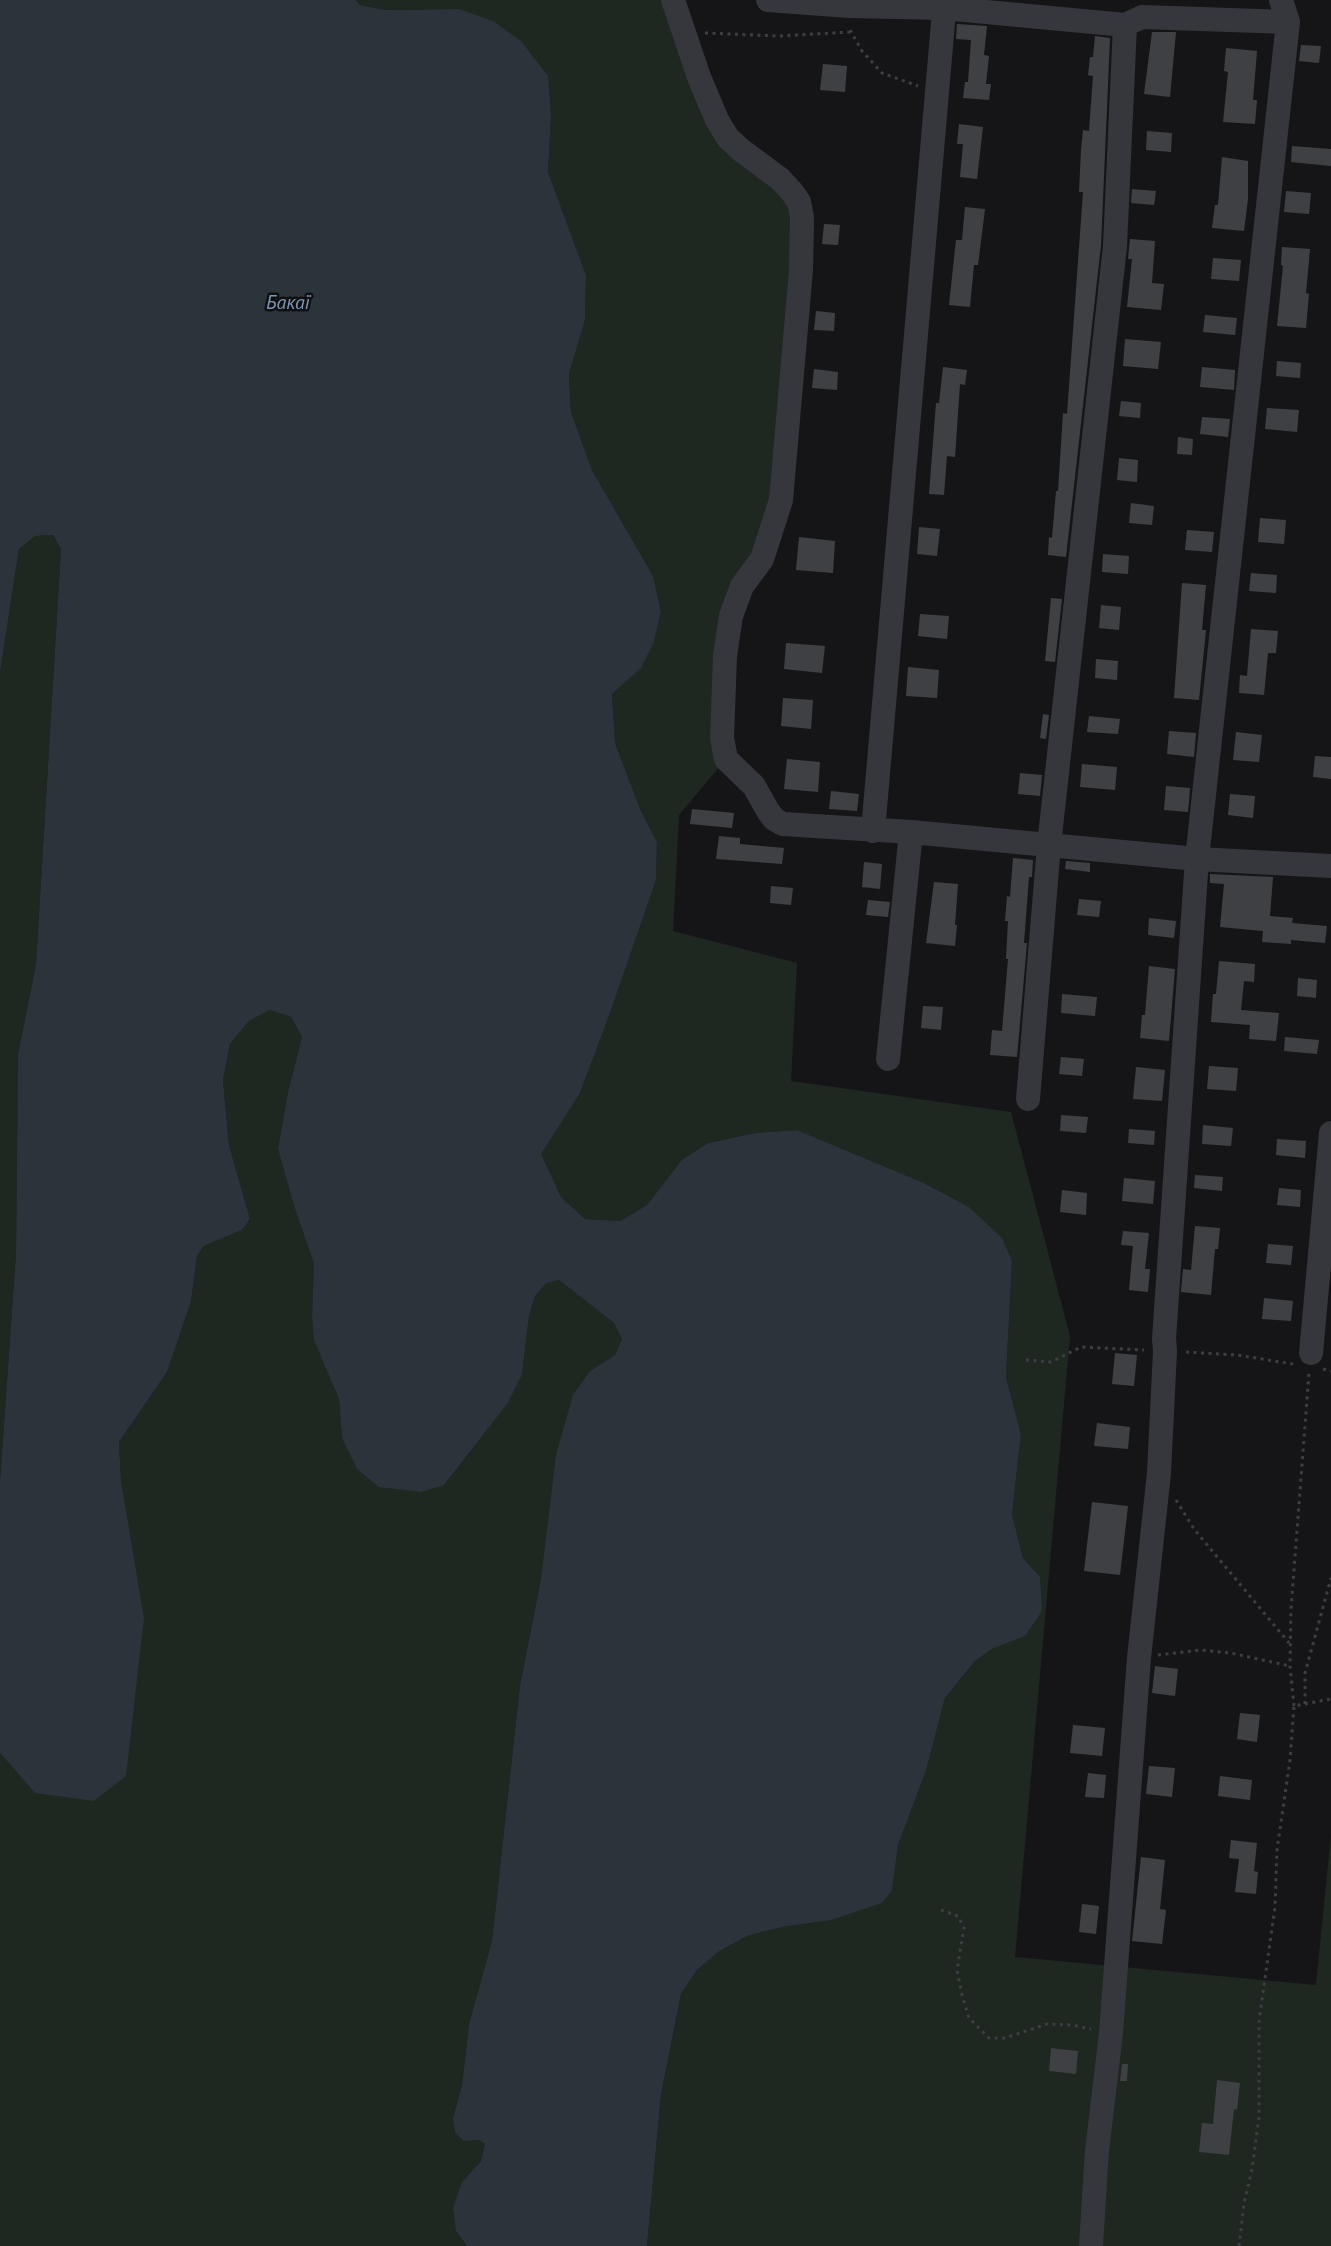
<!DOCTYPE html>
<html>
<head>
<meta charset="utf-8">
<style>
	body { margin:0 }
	canvas { display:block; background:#151517 }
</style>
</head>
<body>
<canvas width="1331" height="2246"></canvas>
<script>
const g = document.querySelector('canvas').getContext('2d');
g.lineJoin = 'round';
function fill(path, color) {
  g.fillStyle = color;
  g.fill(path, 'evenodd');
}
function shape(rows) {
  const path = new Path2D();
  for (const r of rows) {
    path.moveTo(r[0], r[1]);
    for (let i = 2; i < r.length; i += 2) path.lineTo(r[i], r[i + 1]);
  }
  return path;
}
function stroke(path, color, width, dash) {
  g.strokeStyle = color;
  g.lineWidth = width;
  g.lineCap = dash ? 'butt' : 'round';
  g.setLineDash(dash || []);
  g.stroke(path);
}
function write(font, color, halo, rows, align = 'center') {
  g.font = font + ' "PT Sans",sans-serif';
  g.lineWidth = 5;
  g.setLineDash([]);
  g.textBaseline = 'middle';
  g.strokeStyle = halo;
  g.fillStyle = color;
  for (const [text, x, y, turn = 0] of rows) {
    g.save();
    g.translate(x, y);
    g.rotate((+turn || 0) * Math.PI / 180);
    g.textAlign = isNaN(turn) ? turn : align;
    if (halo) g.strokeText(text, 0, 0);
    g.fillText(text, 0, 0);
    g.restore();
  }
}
fill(shape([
	[356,0,673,0,717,120,792,192,787,445,742,586,726,759,679,815,673,931,797,963,791,1081,1011,1112,1070,1336,1015,1957,1316,1985,1331,1835,1331,2246,647,2246,661,2095,681,1994,697,1970,718,1952,747,1936,782,1927,832,1920,882,1903,892,1891,898,1845,926,1771,945,1698,975,1661,992,1649,1025,1636,1040,1577,1023,1558,1012,1514,1021,1434,1006,1377,1012,1261,969,1207,924,1183,797,1130,755,1133,708,1143,682,1161,647,1205,620,1221,585,1219,561,1197,540,1153,580,1093,609,1016,656,880,657,842,641,811,615,743,612,694,641,667,654,642,661,611,653,576,592,470,571,412,569,374,585,320,586,275,548,172,551,118,459,9,385,10,360,5],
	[53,535,61,549,36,964,18,1054,16,1253,0,1481,0,673,19,549,35,536],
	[270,1010,291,1017,302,1037,288,1092,278,1149,294,1206,314,1264,312,1315,328,1371,339,1399,342,1438,444,1485,508,1403,522,1375,529,1316,535,1296,546,1282,559,1280,614,1323,622,1339,615,1355,590,1371,541,1579,520,1685,492,1941,469,2024,462,2085,453,2118,485,2144,481,2161,462,2182,456,2231,467,2246,0,2246,0,1753,35,1793,121,1481,119,1442,167,1372,191,1302,197,1256,204,1246,242,1230,250,1219,229,1145,223,1080,230,1044,249,1021]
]), '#1f2721');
fill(shape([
	[0,0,356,0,360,5,385,10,459,9,493,21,521,41,548,76,551,118,548,172,586,275,585,320,569,374,571,412,592,470,653,576,661,611,654,642,641,668,612,694,615,743,641,811,657,842,656,880,609,1016,580,1093,541,1154,561,1197,585,1219,620,1221,647,1205,682,1160,708,1143,755,1133,797,1130,924,1183,969,1207,1002,1238,1012,1261,1006,1377,1021,1434,1012,1514,1023,1558,1040,1577,1042,1611,1025,1636,992,1649,975,1661,945,1698,926,1771,898,1845,892,1891,882,1903,832,1920,782,1927,747,1936,718,1952,697,1970,681,1994,661,2095,647,2246,467,2246,456,2231,453,2208,462,2182,481,2161,485,2144,479,2140,464,2141,455,2132,453,2118,462,2085,469,2024,492,1941,520,1685,541,1579,556,1455,573,1395,590,1371,615,1355,622,1339,614,1323,559,1280,546,1283,535,1296,529,1316,522,1375,508,1403,444,1485,421,1492,379,1487,357,1469,342,1438,339,1399,314,1340,312,1315,314,1264,294,1206,278,1149,288,1092,302,1037,291,1017,270,1010,249,1021,230,1044,223,1080,229,1145,250,1219,242,1230,204,1246,197,1256,191,1302,167,1372,119,1442,121,1481,144,1618,126,1776,94,1801,35,1793,0,1753,0,1481,16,1253,18,1054,36,964,61,549,53,535,35,536,19,549,0,673]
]), '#2b333b');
fill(shape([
	[957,24,987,26,984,55,989,56,986,84,991,84,989,100,963,98,965,82,968,82,971,40,956,39],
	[1152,32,1176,32,1170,97,1144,94],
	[1095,36,1110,38,1101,245,1066,557,1048,555,1049,537,1052,538,1056,491,1058,491,1063,413,1067,414,1083,192,1079,192,1081,150,1083,130,1089,131,1093,76,1088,75,1090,57,1093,57],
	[1301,45,1321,46,1319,63,1299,61],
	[1226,48,1257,51,1253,100,1257,100,1255,124,1223,122,1228,72,1224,71],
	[823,64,847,66,845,92,820,90],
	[959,124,983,127,977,179,960,177,963,144,957,144],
	[1147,131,1172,133,1171,152,1146,150],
	[1292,146,1331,149,1331,166,1291,162],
	[1222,157,1248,161,1248,199,1244,231,1212,228,1215,205,1218,205],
	[1132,189,1156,191,1154,205,1131,203],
	[1286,191,1311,193,1309,214,1284,212],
	[965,207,985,209,978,265,974,265,970,307,949,305,956,240,962,240],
	[824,224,840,225,838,245,822,244],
	[1130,239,1155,241,1152,283,1164,284,1161,310,1127,307,1132,259,1128,259],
	[1282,247,1310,249,1306,293,1309,294,1306,328,1277,326,1283,266,1281,265],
	[1213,258,1241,260,1239,281,1211,279],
	[816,311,835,313,834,331,814,330],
	[1205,315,1237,318,1235,335,1203,332],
	[1125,339,1161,342,1158,369,1123,366],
	[1277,361,1301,363,1300,378,1276,376],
	[943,367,967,370,965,385,960,384,955,457,947,456,944,495,929,494,936,403,939,403],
	[1202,367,1235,370,1234,390,1200,387],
	[814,369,838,372,837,390,812,388],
	[1121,401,1141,403,1140,418,1119,416],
	[1267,408,1299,410,1297,432,1265,429],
	[1202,417,1230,419,1228,437,1200,434],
	[1178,437,1193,439,1192,455,1177,454],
	[1119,458,1138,460,1137,482,1117,480],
	[1131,503,1154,506,1152,525,1129,523],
	[1260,518,1286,520,1284,544,1258,542],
	[919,527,940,529,937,556,917,554],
	[1187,530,1214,532,1212,552,1185,550],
	[799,537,835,541,833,573,796,570],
	[1103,554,1129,556,1128,574,1102,572],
	[1251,573,1277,575,1276,593,1249,591],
	[1182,583,1206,585,1202,630,1206,630,1199,700,1174,698],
	[1051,598,1062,599,1055,662,1045,661],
	[1101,605,1121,607,1119,630,1099,628],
	[920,614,949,616,947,639,918,636],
	[1251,629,1278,631,1276,653,1268,653,1264,695,1239,693,1240,675,1247,676],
	[786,643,825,646,822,673,784,669],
	[1096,659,1118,661,1117,680,1095,678],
	[908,667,939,670,937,698,906,696],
	[783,698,813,700,811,729,781,726],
	[1043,714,1049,715,1046,739,1040,738],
	[1089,716,1120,719,1118,734,1087,732],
	[1169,731,1196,733,1194,757,1167,754],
	[1236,732,1262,735,1259,762,1233,760],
	[1315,756,1331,757,1331,779,1313,777],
	[787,759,820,762,818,792,784,789],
	[1082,764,1117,767,1115,790,1080,787],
	[1020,773,1042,775,1040,796,1018,794],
	[1166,786,1190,788,1188,812,1164,810],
	[831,791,859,794,857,811,829,809],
	[1230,794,1255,796,1253,818,1228,815],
	[692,809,734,813,732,828,690,824],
	[719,836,740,838,740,844,784,848,782,864,716,859],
	[1013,858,1033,860,1032,877,1029,877,1024,943,1027,943,1017,1057,990,1055,992,1030,1002,1031,1008,959,1006,959,1008,921,1005,921,1007,896,1010,897],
	[1066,861,1090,863,1090,872,1065,869],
	[864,862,882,864,880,889,862,887],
	[1210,874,1273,877,1270,916,1293,918,1292,923,1327,926,1325,943,1291,940,1291,944,1262,942,1263,931,1220,927,1224,884,1210,883],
	[934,882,958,884,955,925,957,925,955,946,926,943],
	[771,886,793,888,791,905,770,903],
	[1079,899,1101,901,1099,917,1077,915],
	[868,900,890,902,888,917,866,915],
	[1149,918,1176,921,1174,938,1148,935],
	[1219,961,1255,964,1254,982,1244,981,1241,1010,1279,1013,1276,1041,1249,1039,1250,1025,1211,1022,1213,994,1216,994],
	[1149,966,1175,969,1169,1041,1140,1038,1142,1015,1145,1015],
	[1298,978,1317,980,1316,998,1297,996],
	[1062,994,1097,997,1095,1016,1061,1013],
	[923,1006,943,1007,941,1030,921,1028],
	[1285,1037,1319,1040,1317,1054,1284,1051],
	[1061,1057,1084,1059,1082,1076,1059,1074],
	[1209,1066,1238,1068,1236,1091,1207,1089],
	[1136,1067,1165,1070,1162,1101,1133,1099],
	[1061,1115,1088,1117,1086,1133,1060,1131],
	[1203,1125,1233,1128,1231,1146,1202,1144],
	[1129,1129,1155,1131,1154,1145,1128,1143],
	[1277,1139,1306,1141,1305,1158,1276,1155],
	[1195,1175,1223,1177,1222,1191,1194,1188],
	[1124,1178,1155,1181,1153,1204,1122,1201],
	[1279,1188,1301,1190,1300,1207,1277,1205],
	[1062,1190,1087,1193,1086,1215,1060,1212],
	[1195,1226,1220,1228,1218,1249,1215,1249,1211,1295,1181,1292,1183,1269,1191,1270],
	[1123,1231,1149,1233,1145,1269,1150,1269,1148,1292,1129,1290,1133,1246,1121,1245],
	[1268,1244,1293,1246,1291,1265,1266,1263],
	[1264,1298,1293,1301,1291,1321,1262,1319],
	[1115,1353,1137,1355,1134,1386,1112,1384],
	[1097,1423,1130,1427,1128,1449,1094,1446],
	[1092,1502,1128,1506,1120,1575,1084,1571],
	[1155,1666,1178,1669,1175,1696,1152,1693],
	[1240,1713,1260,1715,1257,1742,1237,1739],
	[1073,1725,1105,1728,1102,1756,1070,1753],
	[1149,1766,1175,1768,1172,1797,1146,1794],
	[1088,1773,1106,1775,1104,1798,1085,1797],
	[1220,1776,1252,1780,1250,1800,1218,1796],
	[1231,1840,1257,1843,1254,1871,1258,1872,1256,1894,1235,1892,1239,1859,1229,1858],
	[1141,1857,1165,1860,1160,1909,1166,1910,1162,1944,1132,1941],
	[1082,1904,1099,1906,1096,1934,1079,1932],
	[1051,2048,1078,2051,1076,2074,1049,2071],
	[1122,2064,1128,2064,1127,2081,1120,2081],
	[1217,2080,1240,2083,1237,2110,1234,2109,1229,2155,1199,2152,1202,2123,1213,2124]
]), '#3f4044');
stroke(shape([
	[850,30,862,51,882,73,918,86],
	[705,33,778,36,850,32],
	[1186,1352,1237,1355,1293,1364],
	[1026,1360,1051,1362,1081,1347,1144,1350],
	[1323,1369,1331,1371],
	[1176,1500,1194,1529,1289,1643],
	[1158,1655,1201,1650,1231,1653,1290,1666],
	[1305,1704,1305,1673,1331,1578],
	[1294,1706,1290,1666,1291,1609,1309,1373],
	[941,1910,958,1916,964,1928,957,1970,962,1995,969,2018,989,2038,1005,2038,1047,2024,1072,2025,1091,2029],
	[1239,2246,1244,2204,1252,2169,1259,2117,1259,2021,1275,1907,1277,1850,1290,1760,1294,1706,1331,1699]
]), '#3c3e43', 3, [3, 4.5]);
stroke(shape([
	[673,0,699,77,717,120,728,138,741,150,780,179,792,192,799,202,802,217,801,270,781,500,762,559,742,586,731,616,725,656,722,738,726,759,754,786,768,811,774,819,783,824,911,832,1197,859,1331,866],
	[768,0,849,6,944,8,1125,25,1142,17,1288,22],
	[873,831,945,0],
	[888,1059,911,832],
	[1028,1099,1049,845,1115,246,1125,25],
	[1311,1353,1331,1133],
	[1091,2246,1097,2151,1111,2033,1139,1658,1159,1473,1165,1351,1164,1339,1197,859,1288,22,1281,0]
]), '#36373c', 24);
write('italic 20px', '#7d96b3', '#101012', [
	["Бакаї",288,303]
]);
</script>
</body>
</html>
